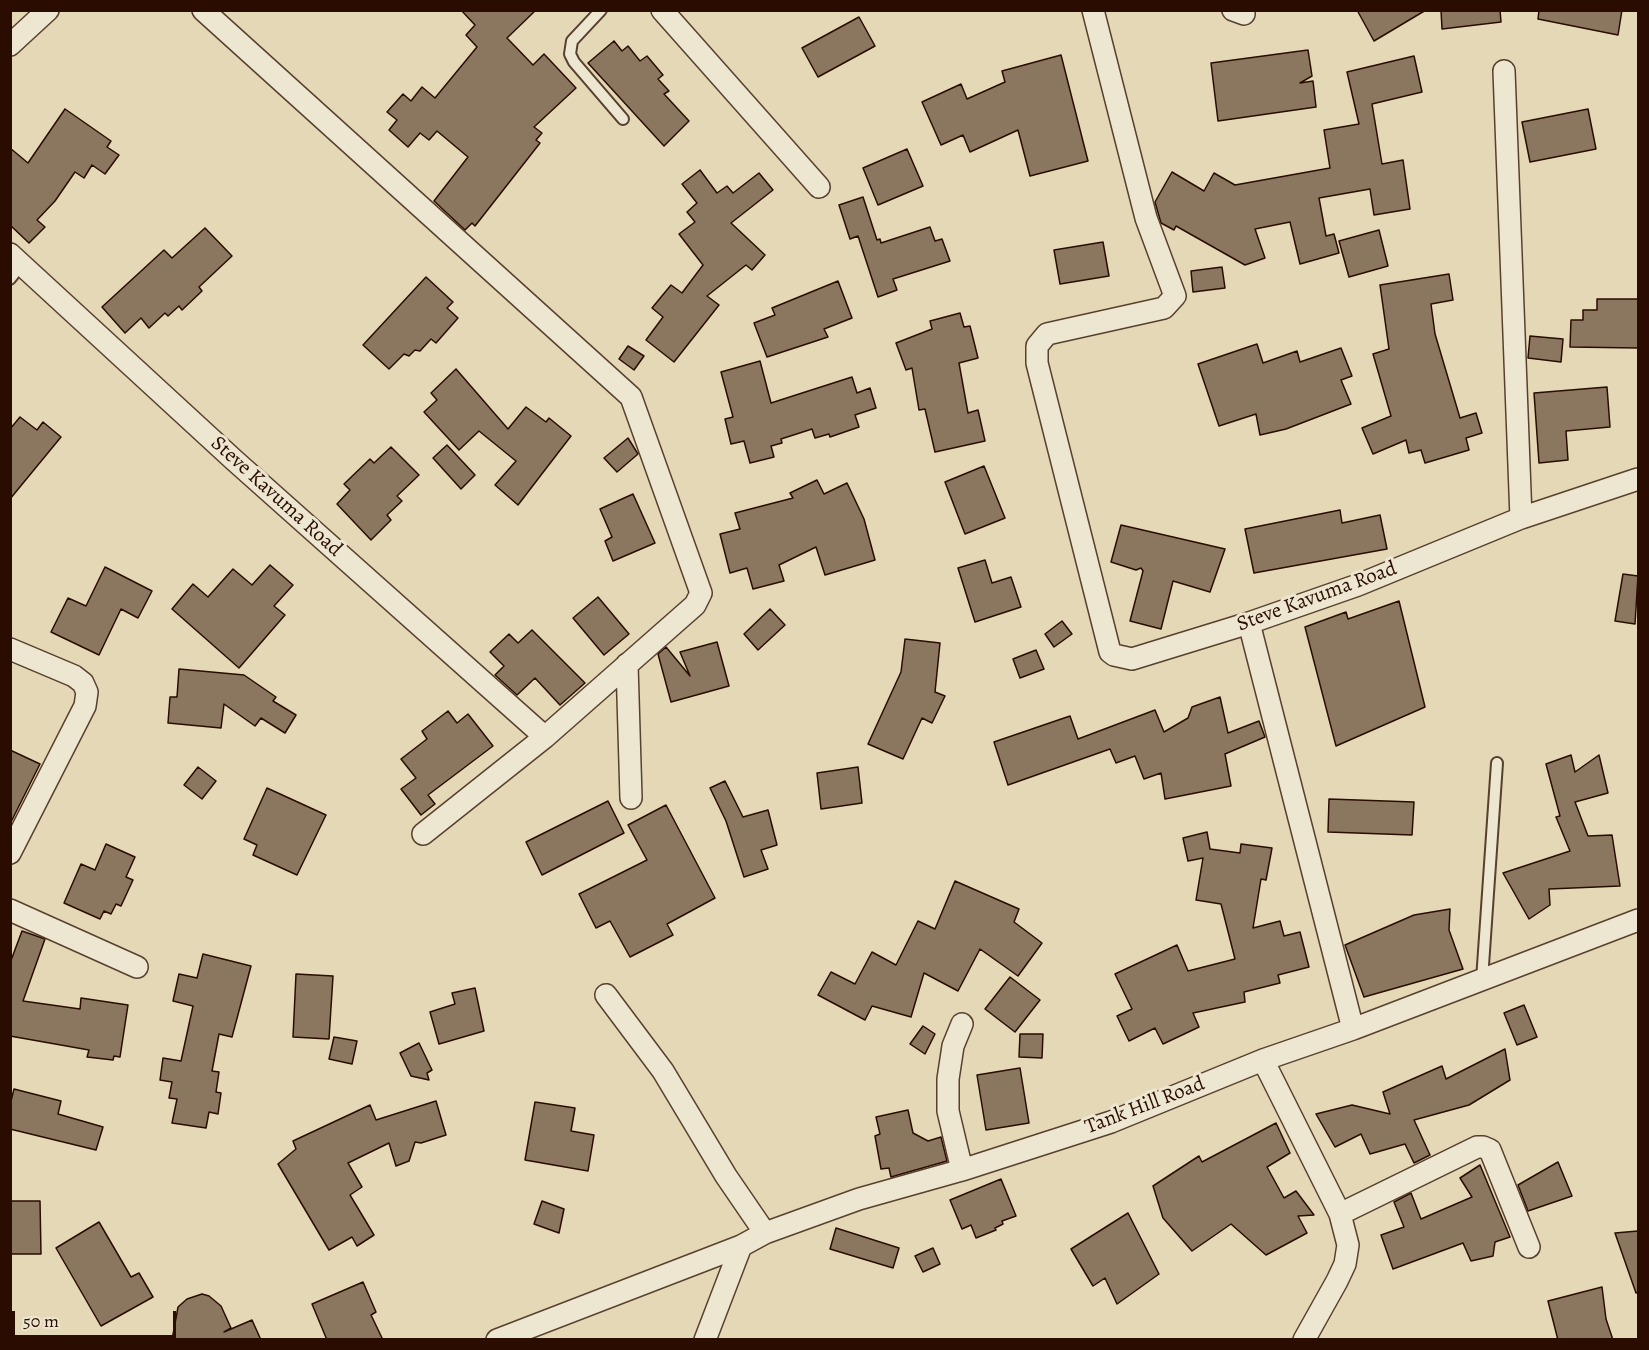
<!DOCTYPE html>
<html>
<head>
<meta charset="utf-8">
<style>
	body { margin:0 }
	#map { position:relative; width:1649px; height:1350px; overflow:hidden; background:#e4d8b6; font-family:Alegreya,serif }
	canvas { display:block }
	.frame { position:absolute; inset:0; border:12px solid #2a0d00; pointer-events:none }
	.scale { position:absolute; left:12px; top:1311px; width:164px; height:27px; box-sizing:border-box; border:3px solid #2a0d00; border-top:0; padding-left:8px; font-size:18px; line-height:21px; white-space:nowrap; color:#2a0d00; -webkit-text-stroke:4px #ede6d0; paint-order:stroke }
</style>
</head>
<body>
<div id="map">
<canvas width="1649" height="1350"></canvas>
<div class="frame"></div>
<div class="scale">50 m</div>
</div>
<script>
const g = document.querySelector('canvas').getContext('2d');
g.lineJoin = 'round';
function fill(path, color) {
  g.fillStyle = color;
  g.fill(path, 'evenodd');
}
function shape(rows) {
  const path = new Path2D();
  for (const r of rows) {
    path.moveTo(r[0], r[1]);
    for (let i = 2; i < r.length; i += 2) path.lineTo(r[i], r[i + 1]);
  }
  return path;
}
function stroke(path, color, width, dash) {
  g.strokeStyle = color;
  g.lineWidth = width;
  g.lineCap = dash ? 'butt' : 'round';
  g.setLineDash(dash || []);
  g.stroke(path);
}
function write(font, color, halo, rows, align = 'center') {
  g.font = font + ' Alegreya,serif';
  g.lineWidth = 6;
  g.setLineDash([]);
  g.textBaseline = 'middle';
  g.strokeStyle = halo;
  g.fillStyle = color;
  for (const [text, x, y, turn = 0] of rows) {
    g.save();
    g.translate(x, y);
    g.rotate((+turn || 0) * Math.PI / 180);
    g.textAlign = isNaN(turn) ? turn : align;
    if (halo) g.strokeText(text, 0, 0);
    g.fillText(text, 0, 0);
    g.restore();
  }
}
const building = shape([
	[461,10,536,10,507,38,533,65,544,54,576,88,534,127,542,133,536,140,540,143,475,226,472,223,465,230,434,201,468,157,437,131,429,140,420,133,408,147,389,130,397,120,387,112,403,94,411,101,422,87,435,98,477,47,466,35,475,25,461,10],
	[1357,10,1426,10,1374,41,1357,10],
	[1441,10,1500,10,1501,22,1442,29,1441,10],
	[1539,10,1622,10,1618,35,1538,19,1539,10],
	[859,17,875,46,818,77,802,48,859,17],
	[614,41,622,51,628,46,640,61,647,56,663,75,658,79,669,91,664,94,689,121,664,146,588,63,614,41],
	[1308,50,1312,76,1300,83,1313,81,1316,107,1218,121,1211,63,1308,50],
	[1061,55,1088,161,1030,176,1018,130,970,152,963,135,941,145,922,102,961,84,967,99,1005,82,1002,71,1061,55],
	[1414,56,1422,92,1372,104,1382,164,1403,160,1410,209,1374,215,1370,189,1319,198,1326,236,1334,234,1339,253,1300,264,1290,222,1255,229,1265,258,1245,265,1176,226,1174,230,1161,223,1155,202,1172,172,1204,191,1214,173,1235,185,1330,168,1324,130,1359,124,1347,72,1414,56],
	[65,109,111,141,107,147,119,155,105,174,92,165,84,178,75,172,55,201,37,220,45,227,29,243,10,225,10,148,28,163,65,109],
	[1588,109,1596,149,1530,162,1522,122,1588,109],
	[907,149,923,186,878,205,863,168,907,149],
	[700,170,717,193,727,186,733,193,759,173,773,190,731,223,765,255,752,270,746,265,707,296,719,305,674,362,646,340,663,317,652,308,671,285,682,293,703,265,679,234,695,222,687,212,697,203,682,184,700,170],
	[863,197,877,240,880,239,881,243,930,227,935,241,942,239,950,261,893,279,897,290,878,297,858,236,850,239,839,205,863,197],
	[205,228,232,256,199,287,202,291,182,310,179,306,168,316,165,313,149,328,141,318,125,333,102,307,164,250,172,258,205,228],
	[1379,230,1388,266,1349,277,1339,241,1379,230],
	[1103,242,1109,276,1060,284,1054,250,1103,242],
	[1222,267,1225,288,1193,292,1191,271,1222,267],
	[1449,274,1453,300,1431,304,1435,334,1460,418,1476,413,1482,433,1466,438,1469,450,1425,463,1421,450,1409,453,1406,440,1373,454,1362,428,1391,416,1373,354,1389,349,1380,285,1449,274],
	[426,277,453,302,447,308,458,318,436,343,431,339,420,351,415,350,409,356,404,354,389,369,363,345,426,277],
	[838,281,852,318,824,329,828,337,767,357,754,323,775,315,772,308,838,281],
	[1597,299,1638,299,1638,348,1570,347,1571,320,1583,320,1583,310,1597,310,1597,299],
	[960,313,964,327,970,326,978,358,959,363,968,413,978,410,985,441,935,452,925,409,919,410,912,368,906,370,896,343,932,329,930,321,960,313],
	[1530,336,1563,339,1561,362,1528,358,1530,336],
	[1257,344,1263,363,1297,351,1300,362,1341,348,1352,376,1341,380,1351,404,1286,429,1260,435,1256,414,1219,426,1198,364,1257,344],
	[628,346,644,356,634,370,619,359,628,346],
	[760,361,771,403,852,377,857,393,870,388,876,408,855,415,859,427,830,437,829,434,815,438,812,429,781,439,782,443,771,446,774,457,750,463,744,441,731,444,725,419,733,417,721,372,760,361],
	[456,369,508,429,526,407,546,422,549,418,571,436,518,505,495,485,516,461,479,431,459,450,424,412,437,400,431,393,456,369],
	[1607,387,1610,427,1566,431,1568,460,1539,463,1534,393,1607,387],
	[20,417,37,430,43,422,61,437,10,499,10,429,20,417],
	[628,438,638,454,617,472,604,458,628,438],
	[447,445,475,475,461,489,433,458,447,445],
	[391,447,419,475,397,496,402,501,387,515,391,520,371,540,337,504,350,490,344,484,370,459,374,463,391,447],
	[984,466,1005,518,965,534,945,482,984,466],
	[817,480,824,494,847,483,864,519,875,560,825,575,816,547,779,565,784,581,753,589,747,568,730,573,720,534,740,529,735,513,793,498,790,493,817,480],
	[633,494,655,543,613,561,605,541,612,537,600,509,633,494],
	[1340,510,1342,523,1380,515,1387,549,1254,573,1245,529,1340,510],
	[1121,525,1225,549,1210,592,1173,581,1161,629,1130,621,1143,571,1141,568,1136,570,1111,562,1121,525],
	[985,560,992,583,1011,577,1021,607,975,622,958,568,985,560],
	[270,565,293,585,274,606,285,615,239,668,172,609,193,584,208,597,233,569,252,585,270,565],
	[105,567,152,591,138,618,121,609,99,655,51,632,68,598,86,606,105,567],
	[1623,574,1638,576,1635,624,1615,621,1623,574],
	[598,597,629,634,604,655,573,618,598,597],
	[1399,601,1425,707,1336,746,1305,627,1346,612,1348,619,1399,601],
	[770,609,785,625,758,650,744,634,770,609],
	[1062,621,1072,634,1054,647,1045,634,1062,621],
	[532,630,585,683,560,705,535,678,517,695,495,675,504,666,490,652,509,634,518,643,532,630],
	[905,639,940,643,935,692,945,696,932,723,922,718,903,759,868,744,901,672,905,639],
	[717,642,729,686,671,702,658,654,666,647,690,676,680,652,717,642],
	[1036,650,1044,669,1020,678,1013,659,1036,650],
	[179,669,244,675,276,697,273,701,296,715,285,733,261,718,255,726,224,704,221,728,168,723,170,697,177,697,179,669],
	[1220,697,1228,733,1259,721,1265,737,1225,754,1231,786,1165,799,1161,773,1144,779,1135,756,1116,763,1110,749,1008,785,994,742,1070,716,1078,739,1155,710,1164,732,1188,718,1192,707,1220,697],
	[448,711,457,723,468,714,493,746,428,795,435,804,421,815,401,789,416,778,401,759,427,739,422,731,448,711],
	[10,750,40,764,10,824,10,750],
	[1571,755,1575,772,1599,755,1608,793,1575,802,1588,836,1612,835,1620,886,1549,889,1550,905,1529,919,1503,873,1570,851,1556,817,1560,816,1546,764,1571,755],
	[198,767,216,781,202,799,184,785,198,767],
	[858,767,862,803,821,809,817,773,858,767],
	[725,781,743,817,768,810,777,845,761,850,768,869,744,877,726,821,710,788,725,781],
	[267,788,326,815,297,875,253,855,257,845,244,839,267,788],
	[1329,799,1414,802,1412,835,1328,832,1329,799],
	[608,801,624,833,542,875,526,842,608,801],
	[666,805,715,898,667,924,673,935,630,957,610,921,596,928,579,894,647,860,628,825,666,805],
	[1207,832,1210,849,1240,853,1241,844,1272,848,1266,880,1261,879,1253,928,1280,921,1284,936,1300,932,1309,967,1278,975,1280,983,1244,992,1245,1002,1193,1013,1199,1027,1163,1044,1155,1028,1129,1041,1117,1016,1132,1009,1115,974,1177,945,1188,971,1235,959,1221,904,1196,900,1203,858,1188,861,1183,838,1207,832],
	[106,844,135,857,126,877,133,880,121,906,116,904,111,914,104,911,100,919,64,903,81,864,95,870,106,844],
	[955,881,1019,909,1014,922,1042,943,1018,976,980,949,958,991,924,973,911,1017,872,1006,865,1020,818,995,831,972,855,984,872,952,896,965,918,921,935,929,955,881],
	[1450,909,1449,930,1463,969,1364,997,1345,945,1414,915,1450,909],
	[22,931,45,939,23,1001,80,1009,81,998,128,1005,120,1057,114,1056,113,1060,87,1057,89,1050,10,1036,10,963,22,931],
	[203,954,251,966,232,1037,219,1034,212,1071,219,1072,216,1092,221,1093,218,1114,209,1112,206,1128,172,1123,177,1099,169,1098,172,1082,160,1080,163,1058,181,1061,193,1006,173,1001,179,974,197,978,203,954],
	[296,974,333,976,329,1039,293,1037,296,974],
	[1010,977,1040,1000,1015,1032,985,1009,1010,977],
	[475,988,484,1031,439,1044,430,1012,455,1004,452,993,475,988],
	[1524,1005,1537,1037,1517,1045,1504,1013,1524,1005],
	[923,1026,935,1034,925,1054,910,1044,923,1026],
	[1020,1034,1043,1034,1042,1058,1019,1057,1020,1034],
	[334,1037,357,1041,352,1064,329,1059,334,1037],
	[419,1043,432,1070,427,1073,429,1080,411,1076,400,1053,419,1043],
	[1505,1049,1510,1080,1469,1105,1414,1120,1430,1155,1414,1163,1405,1144,1370,1154,1361,1134,1335,1147,1316,1114,1352,1105,1390,1114,1383,1092,1442,1066,1446,1079,1505,1049],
	[1020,1068,1029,1123,986,1130,977,1075,1020,1068],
	[14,1089,61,1101,58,1114,103,1127,96,1150,10,1129,10,1105,14,1089],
	[436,1101,446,1135,421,1143,415,1142,409,1161,396,1166,389,1143,348,1163,362,1187,350,1195,374,1235,357,1246,352,1237,329,1250,278,1164,296,1149,293,1141,370,1105,376,1120,436,1101],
	[535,1102,575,1108,571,1131,594,1135,588,1171,525,1160,535,1102],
	[908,1110,913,1133,928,1141,941,1137,947,1161,891,1177,889,1168,881,1169,875,1136,880,1134,876,1117,908,1110],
	[1276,1123,1290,1153,1267,1167,1284,1198,1296,1191,1314,1215,1298,1216,1307,1233,1266,1255,1231,1224,1192,1251,1163,1218,1153,1186,1199,1156,1202,1162,1276,1123],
	[1558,1162,1572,1196,1528,1211,1518,1185,1558,1162],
	[1480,1165,1510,1237,1495,1242,1493,1256,1471,1261,1463,1243,1393,1269,1381,1235,1404,1227,1394,1202,1411,1193,1421,1219,1472,1197,1460,1178,1480,1165],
	[1001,1179,1016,1216,1002,1221,1003,1224,995,1228,996,1230,976,1238,971,1225,962,1229,950,1200,1001,1179],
	[10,1201,40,1201,41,1254,10,1254,10,1201],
	[542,1201,564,1209,559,1233,534,1224,542,1201],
	[1128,1213,1159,1274,1117,1304,1105,1278,1093,1286,1071,1249,1128,1213],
	[99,1222,131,1277,139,1273,153,1297,101,1326,56,1248,99,1222],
	[836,1228,899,1248,893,1268,830,1249,836,1228],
	[1638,1231,1638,1292,1636,1293,1615,1233,1638,1231],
	[933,1248,940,1264,923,1272,915,1256,933,1248],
	[363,1282,376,1312,371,1315,383,1340,327,1340,312,1304,363,1282],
	[1602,1287,1606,1319,1613,1340,1558,1340,1548,1301,1602,1287],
	[202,1294,209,1296,221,1306,231,1328,224,1332,252,1320,261,1340,172,1340,178,1307,187,1299,202,1294]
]);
fill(building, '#8b775f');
stroke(building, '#2a0d00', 1.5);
const lane = shape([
	[601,10,572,41,570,54,574,62,623,119],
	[10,279,22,264],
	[1482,980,1497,763]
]);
const street = shape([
	[203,10,631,397,701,593,695,605,545,737,423,834],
	[662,10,819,187],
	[1093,10,1146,218,1175,296,1164,308,1047,334,1037,346,1037,363,1110,652,1114,655,1132,659,1249,623,1358,585,1521,518,1638,479],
	[1233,10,1244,14],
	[10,45,48,10],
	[1504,71,1521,518],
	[10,254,234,460,545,737],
	[1249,623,1353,1029],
	[10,649,74,676,83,683,87,692,85,706,10,853],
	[627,664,631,798],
	[10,910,137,967],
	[606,995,663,1071,726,1176,765,1233],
	[962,1024,953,1046,948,1079,948,1111,962,1170],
	[1263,1060,1340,1214,1348,1245,1345,1264,1337,1281,1304,1340],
	[1340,1214,1477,1147,1483,1147,1490,1150,1529,1247],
	[497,1340,741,1246,765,1233,859,1199,962,1170,1111,1122,1263,1060,1353,1029,1638,920],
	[705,1340,741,1246]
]);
stroke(lane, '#58402e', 14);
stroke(street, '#58402e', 24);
stroke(lane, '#ede6d0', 10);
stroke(street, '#ede6d0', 21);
write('21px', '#2a0d00', '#ede6d0', [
	["Steve Kavuma Road",276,497,42],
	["Steve Kavuma Road",1317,597,-20],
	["Tank Hill Road",1145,1106,-21]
]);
</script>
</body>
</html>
